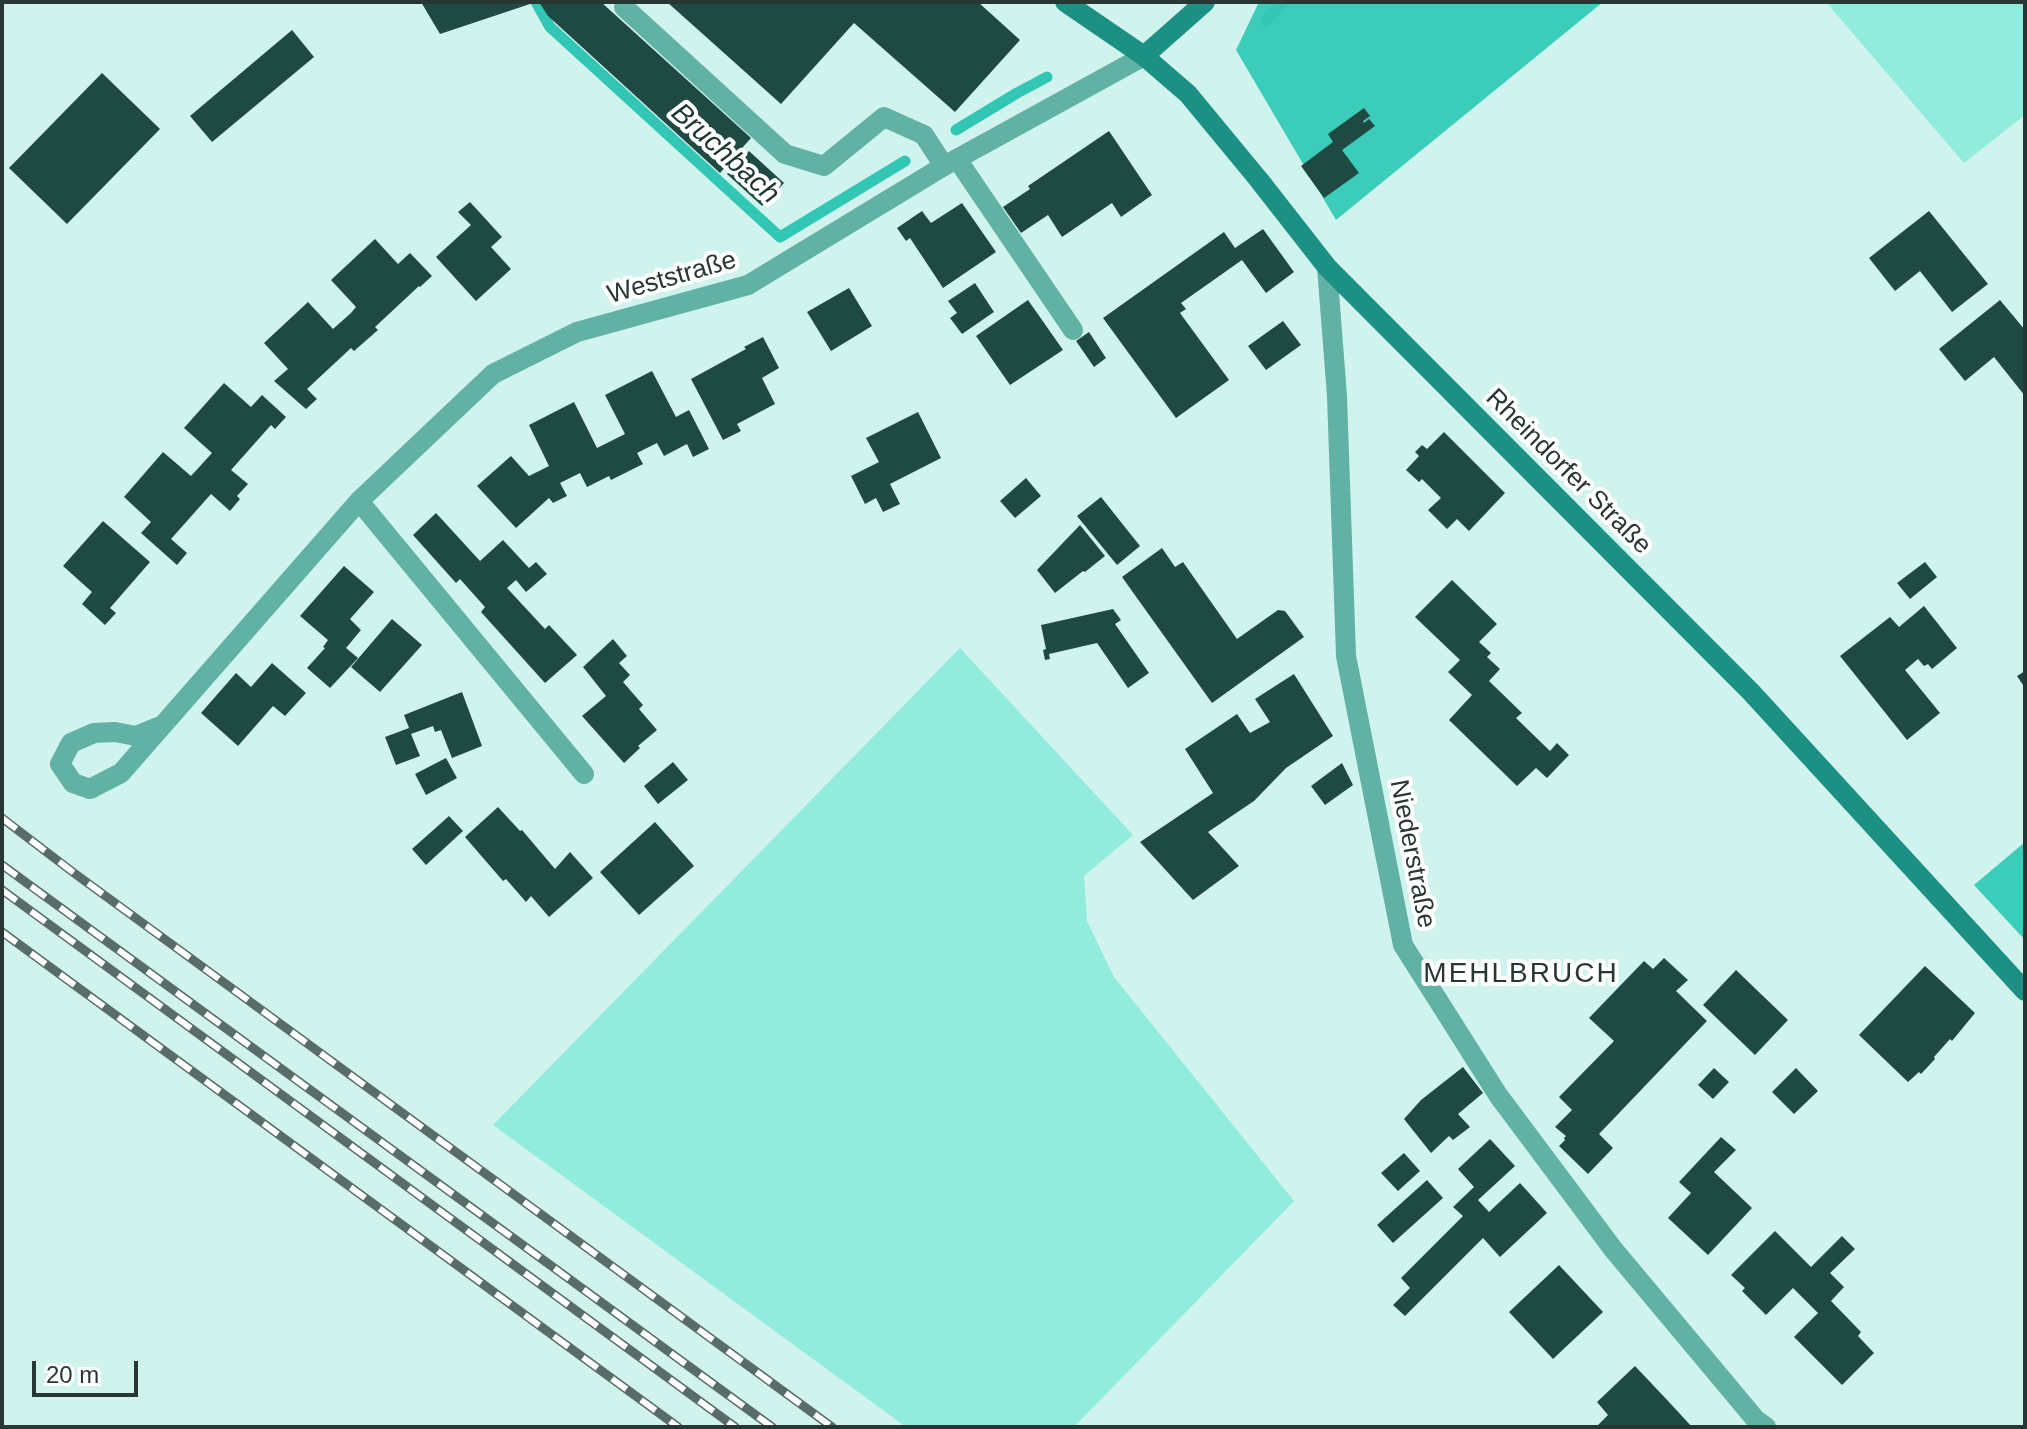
<!DOCTYPE html>
<html>
<head>
<meta charset="utf-8">
<style>
	body { margin:0 }
	#map { position:relative; width:2027px; height:1429px; overflow:hidden; background:#d0f3ed; font-family:Arial,sans-serif }
	canvas { display:block }
	.frame { position:absolute; inset:0; border:4px solid #293734; pointer-events:none }
	.scale { position:absolute; left:32px; top:1361px; width:106px; height:36px; box-sizing:border-box; border:4px solid #293734; border-top:0; padding-left:10px; font-size:24px; line-height:28px; white-space:nowrap; color:#293734; -webkit-text-stroke:6px #fff; paint-order:stroke }
</style>
</head>
<body>
<div id="map">
<canvas width="2027" height="1429"></canvas>
<div class="frame"></div>
<div class="scale">20 m</div>
</div>
<script>
const g = document.querySelector('canvas').getContext('2d');
g.lineJoin = 'round';
function fill(path, color) {
  g.fillStyle = color;
  g.fill(path, 'evenodd');
}
function shape(rows) {
  const path = new Path2D();
  for (const r of rows) {
    path.moveTo(r[0], r[1]);
    for (let i = 2; i < r.length; i += 2) path.lineTo(r[i], r[i + 1]);
  }
  return path;
}
function stroke(path, color, width, dash) {
  g.strokeStyle = color;
  g.lineWidth = width;
  g.lineCap = dash ? 'butt' : 'round';
  g.setLineDash(dash || []);
  g.stroke(path);
}
function write(font, color, halo, rows, align = 'center') {
  g.font = font + ' Arial,sans-serif';
  g.lineWidth = 8;
  g.setLineDash([]);
  g.textBaseline = 'middle';
  g.strokeStyle = halo;
  g.fillStyle = color;
  for (const [text, x, y, turn = 0] of rows) {
    g.save();
    g.translate(x, y);
    g.rotate((+turn || 0) * Math.PI / 180);
    g.textAlign = isNaN(turn) ? turn : align;
    if (halo) g.strokeText(text, 0, 0);
    g.fillText(text, 0, 0);
    g.restore();
  }
}
fill(shape([
	[1826,2,2025,2,2025,115,1964,163],
	[960,648,1133,835,1084,876,1087,921,1114,977,1294,1201,1074,1427,906,1427,493,1125]
]), '#91ecde');
fill(shape([
	[1259,2,1603,2,1336,220,1236,50],
	[2025,842,2025,940,1974,885]
]), '#3cccba');
stroke(shape([
	[536,2,550,27,780,237,905,161],
	[1266,21,1283,2],
	[956,130,1017,93,1047,77]
]), '#32c6b4', 11);
fill(shape([
	[421,2,533,2,533,3,440,34],
	[539,2,601,2,751,138,720,173,548,16],
	[667,2,978,2,1020,40,955,112,854,23,781,104],
	[292,30,314,57,212,142,190,116],
	[102,73,160,129,67,224,9,168],
	[1364,108,1370,116,1363,121,1364,123,1369,119,1375,126,1342,150,1359,173,1324,198,1301,166,1333,142,1328,134],
	[1109,131,1152,195,1121,217,1112,203,1062,237,1048,215,1021,233,1003,207,1030,189,1028,186],
	[749,151,784,183,762,206,727,174],
	[470,202,502,237,491,247,511,269,476,301,436,257,471,225,458,212],
	[962,203,996,252,943,288,910,238,906,241,897,228,922,211,931,223],
	[1929,211,1988,284,1952,312,1920,271,1895,291,1869,258],
	[1263,229,1294,272,1266,293,1242,260,1181,303,1186,309,1180,313,1229,380,1176,418,1103,318,1224,232,1235,248],
	[375,239,398,264,410,253,432,276,420,287,419,286,375,327,378,330,354,351,351,348,307,389,317,399,306,409,274,381,288,369,264,343,308,302,333,329,351,313,356,307,331,280],
	[975,283,994,312,962,334,950,318,957,313,948,301],
	[849,288,872,326,831,351,807,312],
	[1028,300,1063,350,1010,385,976,336],
	[2000,300,2025,330,2025,396,1994,357,1965,381,1939,349],
	[1283,321,1301,345,1266,370,1248,346],
	[1089,332,1106,358,1094,367,1076,341],
	[763,337,779,368,762,378,775,404,737,424,741,431,723,440,691,379,746,349,744,347],
	[652,371,676,417,689,410,709,449,693,457,687,444,664,456,657,443,637,453,643,464,611,480,609,476,587,487,580,473,560,483,567,496,553,503,549,498,516,528,477,486,511,456,529,476,549,466,529,425,574,402,597,448,625,434,605,395],
	[224,383,251,407,262,395,286,417,275,429,271,425,231,470,248,484,237,496,240,499,230,511,211,494,171,539,187,553,177,565,141,533,151,522,124,497,163,452,191,476,212,453,184,428],
	[918,412,941,458,890,484,900,504,883,512,876,498,865,504,851,476,879,462,866,438],
	[1444,432,1505,493,1469,531,1457,519,1447,529,1428,510,1441,498,1422,479,1419,482,1406,470,1419,456,1415,452,1422,445,1427,449],
	[1026,478,1041,496,1015,518,1000,501],
	[1101,497,1140,546,1117,565,1077,516],
	[436,513,480,561,503,540,529,568,536,562,547,574,526,592,516,580,507,588,545,629,549,625,577,655,545,683,481,612,485,607,460,579,456,583,413,535],
	[103,521,150,562,110,608,116,613,105,625,82,604,92,592,63,566],
	[1080,525,1105,556,1085,572,1083,571,1055,593,1037,570],
	[1162,548,1175,567,1183,562,1237,639,1278,610,1285,611,1304,637,1212,703,1122,577],
	[1925,562,1937,577,1910,599,1897,583],
	[344,566,374,592,350,619,361,630,346,648,358,658,330,688,307,668,325,648,323,647,328,640,300,616],
	[1452,580,1497,624,1479,642,1491,653,1487,657,1500,669,1489,681,1522,713,1516,718,1550,751,1557,743,1569,755,1547,778,1536,768,1517,786,1449,720,1472,695,1448,672,1460,660,1415,617],
	[1924,606,1957,648,1932,669,1928,664,1924,666,1918,659,1905,670,1940,713,1907,740,1840,656,1890,617,1899,627],
	[1113,609,1121,620,1115,624,1149,673,1128,688,1097,643,1049,654,1050,659,1045,660,1043,650,1046,649,1041,625],
	[392,619,422,645,380,692,351,667],
	[613,639,627,656,619,663,630,675,623,682,643,705,639,709,657,730,638,746,640,748,624,763,582,716,606,696,583,667],
	[272,663,306,693,285,716,273,706,238,746,201,713,236,673,251,687],
	[2025,671,2025,688,2017,676],
	[1294,674,1333,736,1286,768,1254,801,1208,832,1239,866,1193,900,1140,842,1213,793,1185,749,1237,714,1250,733,1270,722,1255,699],
	[462,692,482,746,452,758,441,730,435,732,433,726,411,734,420,756,396,765,385,737,409,728,404,715],
	[446,758,457,778,426,795,415,774],
	[673,762,688,780,658,804,644,786],
	[1342,763,1353,785,1325,805,1311,786],
	[498,807,520,831,522,830,555,869,570,852,593,878,549,917,531,896,526,902,506,879,503,881,465,837],
	[449,816,463,831,426,865,412,849],
	[655,822,694,866,639,915,600,872],
	[1664,958,1688,980,1676,991,1707,1021,1599,1134,1613,1148,1588,1174,1559,1146,1565,1140,1564,1138,1566,1136,1555,1127,1572,1110,1559,1097,1614,1041,1589,1018,1644,961,1653,969],
	[1925,966,1975,1013,1952,1041,1950,1039,1934,1057,1935,1059,1921,1074,1919,1072,1908,1082,1859,1035],
	[1736,970,1788,1020,1755,1055,1703,1005],
	[1463,1067,1483,1093,1458,1114,1470,1127,1453,1140,1449,1136,1431,1153,1404,1119,1421,1100],
	[1714,1068,1729,1082,1713,1099,1698,1085],
	[1796,1068,1818,1091,1794,1114,1772,1092],
	[1721,1137,1736,1150,1714,1172,1752,1208,1708,1255,1668,1218,1691,1193,1679,1182],
	[1490,1139,1515,1166,1478,1200,1489,1212,1520,1183,1547,1213,1500,1257,1483,1238,1405,1316,1393,1305,1410,1288,1401,1278,1463,1216,1453,1207,1474,1187,1458,1169],
	[1404,1153,1420,1171,1398,1191,1381,1173],
	[1427,1180,1443,1198,1393,1243,1377,1225],
	[1775,1231,1811,1267,1842,1236,1855,1249,1830,1273,1844,1287,1831,1301,1861,1332,1858,1336,1874,1353,1842,1385,1794,1337,1818,1313,1793,1288,1766,1315,1742,1291,1745,1288,1731,1275],
	[1559,1265,1603,1312,1553,1359,1509,1312],
	[1635,1366,1669,1402,1692,1427,1596,1427,1608,1415,1597,1402]
]), '#1f4a44');
stroke(shape([
	[624,7,785,154,824,166,884,117,924,135,944,166],
	[957,159,1073,330]
]), '#61b2a5', 20);
stroke(shape([
	[1327,267,1337,396,1346,656,1403,945,1498,1095,1613,1249,1756,1420,1766,1427],
	[359,501,584,774],
	[163,725,136,736,115,732,94,733,71,743,60,764,73,783,90,789,121,773,359,501,493,374,577,332,748,285,944,166,1144,56]
]), '#61b2a5', 20);
stroke(shape([
	[1065,2,1144,56,1188,94,1259,180,1327,267,1751,692,2025,991],
	[1144,56,1205,2]
]), '#1b9083', 20);
const rail = shape([
	[2,818,74,873,832,1427],
	[2,865,772,1427],
	[2,890,735,1427],
	[2,932,678,1427]
]);
stroke(rail, '#586c68', 9);
stroke(rail, '#fff', 6, [18]);
write('26px', '#293734', '#fff', [
	["Weststraße",672,278,-16],
	["Rheindorfer Straße",1568,472,45],
	["Niederstraße",1412,854,79]
]);
write('italic 28px', '#1e3632', '#fff', [
	["Bruchbach",725,154,42]
]);
g.letterSpacing = '2px';
write('28px', '#293734', '#fff', [
	["MEHLBRUCH",1521,974]
]);
g.letterSpacing = '0px';
</script>
</body>
</html>
